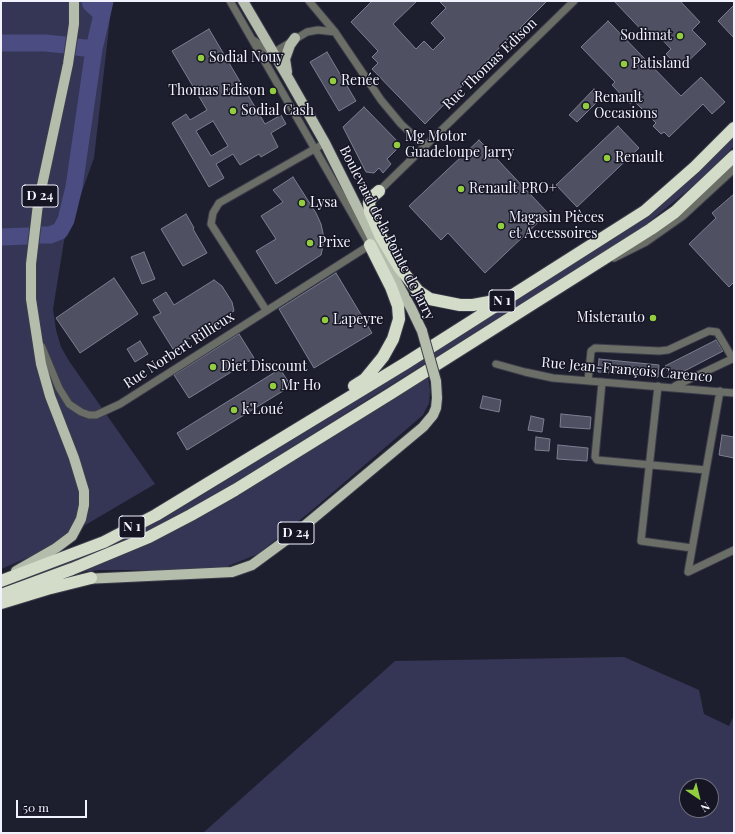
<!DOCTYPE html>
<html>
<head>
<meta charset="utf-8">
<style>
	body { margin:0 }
	#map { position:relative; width:735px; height:834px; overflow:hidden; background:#1e1f2e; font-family:"Playfair Display",serif }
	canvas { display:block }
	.frame { position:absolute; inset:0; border:2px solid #f1f2fd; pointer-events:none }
	.north { position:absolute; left:679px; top:778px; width:40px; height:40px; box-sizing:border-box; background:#151524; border:1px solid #6d6d7b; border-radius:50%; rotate:145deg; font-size:11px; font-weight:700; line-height:16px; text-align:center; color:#f1f2fd }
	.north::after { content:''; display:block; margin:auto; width:14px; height:18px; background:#92cd3f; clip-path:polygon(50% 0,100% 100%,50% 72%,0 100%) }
	.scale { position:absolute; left:16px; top:800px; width:71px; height:18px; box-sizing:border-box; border:2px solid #f1f2fd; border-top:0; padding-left:5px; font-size:12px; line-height:14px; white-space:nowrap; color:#f1f2fd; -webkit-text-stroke:3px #151524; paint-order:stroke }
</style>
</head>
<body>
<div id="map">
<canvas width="735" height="834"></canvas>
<div class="frame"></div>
<div class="north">N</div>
<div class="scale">50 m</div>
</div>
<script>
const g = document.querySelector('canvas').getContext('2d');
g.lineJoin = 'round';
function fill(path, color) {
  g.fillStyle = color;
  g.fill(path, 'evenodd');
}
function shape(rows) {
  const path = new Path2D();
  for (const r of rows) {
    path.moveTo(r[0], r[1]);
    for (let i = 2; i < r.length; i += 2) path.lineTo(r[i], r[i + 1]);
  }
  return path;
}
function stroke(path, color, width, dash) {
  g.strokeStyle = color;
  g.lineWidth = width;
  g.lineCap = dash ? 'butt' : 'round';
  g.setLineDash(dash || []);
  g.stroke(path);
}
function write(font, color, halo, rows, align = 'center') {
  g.font = font + ' "Playfair Display",serif';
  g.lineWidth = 3;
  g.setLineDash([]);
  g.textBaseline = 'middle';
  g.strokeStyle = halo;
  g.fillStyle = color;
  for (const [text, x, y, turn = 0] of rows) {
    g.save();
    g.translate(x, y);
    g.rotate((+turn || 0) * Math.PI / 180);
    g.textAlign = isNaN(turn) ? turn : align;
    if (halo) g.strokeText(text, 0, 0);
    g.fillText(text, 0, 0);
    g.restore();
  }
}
fill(shape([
	[1,1,112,1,94,158,64,241,53,309,56,330,61,347,69,361,155,484,36,554,1,569],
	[734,136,734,146,705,176,643,227,234,483,192,508,153,528,105,546,137,532,161,519,197,498,336,413,387,379,640,221],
	[428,375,430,391,429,403,423,415,311,511,258,554,223,568,168,570,99,570,81,572,206,514,316,447],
	[624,657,699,690,704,714,729,726,734,715,734,833,203,833,395,661],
	[687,786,711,786,711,810,687,810]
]), '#353656');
stroke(shape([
	[90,1,91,4,102,14],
	[1,43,45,43,65,45],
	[76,47,94,49],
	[39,235,50,235,60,231,66,220,74,187,94,49,105,1],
	[1,237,28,236]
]), '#4b4c81', 17);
const building = shape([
	[372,1,417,1,393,24,416,49,424,41,433,50,445,38,431,23,446,8,439,1,547,1,520,28,524,32,517,39,512,35,425,124,372,69,378,63,372,57,378,51,351,22,372,1],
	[614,1,680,1,700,22,692,30,706,44,680,69,666,54,671,49,656,33,650,39,614,1],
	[734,5,734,38,718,21,734,5],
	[608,21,681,96,701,77,725,102,712,114,703,104,669,137,664,132,661,134,653,126,656,123,634,101,630,104,612,85,615,82,581,47,608,21],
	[209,29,265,124,281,115,286,124,271,133,278,147,261,157,259,154,240,165,233,154,216,164,224,178,209,187,172,123,186,114,190,120,207,110,172,51,209,29],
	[213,121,228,146,211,156,196,131,213,121],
	[327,52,356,101,339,111,310,62,327,52],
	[594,89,602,97,577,122,569,115,594,89],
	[364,107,401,145,387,159,391,164,383,173,379,168,374,173,366,172,343,127,364,107],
	[618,126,639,148,577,207,556,185,618,126],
	[479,140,548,213,485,273,448,233,441,240,409,206,479,140],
	[293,177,316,213,321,224,324,238,323,246,321,255,276,284,256,251,276,239,261,216,283,202,273,190,293,177],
	[734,194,734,282,729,287,689,244,716,218,712,213,734,194],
	[186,214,194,228,193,229,207,253,183,266,161,229,186,214],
	[144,252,155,279,142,284,131,257,144,252],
	[336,273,372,333,314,368,279,309,336,273],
	[114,278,138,314,80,353,56,318,114,278],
	[214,280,222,286,232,302,234,311,173,349,153,317,161,313,153,300,166,292,174,305,214,280],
	[239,334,254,358,189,398,174,375,239,334],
	[716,340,723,351,671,378,665,366,716,340],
	[140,341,148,354,135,362,127,349,140,341],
	[599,359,659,365,658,377,598,372,599,359],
	[280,369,291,386,187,450,177,433,280,369],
	[483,396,501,400,499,412,480,408,483,396],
	[561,414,591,417,590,429,560,427,561,414],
	[531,416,544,419,542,432,528,430,531,416],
	[722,435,734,437,734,458,719,455,722,435],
	[536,437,550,439,549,451,535,450,536,437],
	[558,445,588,448,587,461,557,459,558,445]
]);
fill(building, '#4f5062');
stroke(building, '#7c7e91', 1);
const street = shape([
	[309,1,335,32,381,100,401,124,425,146],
	[253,40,273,53,307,32,318,30,335,32],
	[379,191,574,1],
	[614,258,646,242,683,216,734,169],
	[266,310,211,224,213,213,219,203,325,143],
	[42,347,59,388,69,404,81,412,89,415,96,415,120,404,370,245,230,1],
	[496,364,525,372,553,378,734,393],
	[588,381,591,351,595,348,659,351,668,350,709,331,717,332,733,359],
	[602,382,595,457,597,460,706,470],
	[658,386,641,541,692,548],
	[675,386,734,358],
	[720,391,688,572,734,550]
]);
const primary = shape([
	[243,1,287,76,325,143,374,241,411,308,422,331],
	[287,72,285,59,290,45,295,38],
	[16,571,56,548,72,536,81,519,84,505,84,491,74,458,50,396,41,364,31,299,31,264,38,204,68,64,74,24,74,1],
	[84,579,232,572,252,565,297,532,423,427,433,415,436,408,437,398,436,381]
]);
const highway = shape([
	[379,191,371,198,369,203,370,212,381,237,399,267,418,291,430,299,460,305,473,305,500,300],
	[354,386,365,379,383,357,393,339,399,319,398,306,391,287,370,245],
	[1,581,104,542,156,515,406,363,645,211,695,167,734,128],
	[1,595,72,569,149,537,191,515,235,490,390,394,651,229,675,212,734,156],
	[1,603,47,589,91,578]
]);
stroke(street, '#3c3d4b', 9);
stroke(primary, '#3c3d4b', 12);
stroke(highway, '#3c3d4b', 14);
stroke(street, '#6a6e66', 7);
stroke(primary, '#b4bdac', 10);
stroke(highway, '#d2dcc8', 12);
const primaryBridge = shape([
	[422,331,436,381]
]);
stroke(primaryBridge, '#3c3d4b', 12, []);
stroke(primaryBridge, '#b4bdac', 10);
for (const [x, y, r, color] of [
	[680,36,4,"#92cd3f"],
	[201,58,4,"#92cd3f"],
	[624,64,4,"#92cd3f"],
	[333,81,4,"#92cd3f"],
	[273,91,4,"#92cd3f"],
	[586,106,4,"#92cd3f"],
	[233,111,4,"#92cd3f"],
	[397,145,4,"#92cd3f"],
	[607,158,4,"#92cd3f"],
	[461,189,4,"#92cd3f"],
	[302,203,4,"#92cd3f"],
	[501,226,4,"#92cd3f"],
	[310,243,4,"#92cd3f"],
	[653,318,4,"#92cd3f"],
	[325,320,4,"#92cd3f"],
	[213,367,4,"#92cd3f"],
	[273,386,4,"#92cd3f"],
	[234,410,4,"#92cd3f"]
]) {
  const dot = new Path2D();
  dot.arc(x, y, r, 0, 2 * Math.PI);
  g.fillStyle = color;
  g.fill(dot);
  stroke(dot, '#151524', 1.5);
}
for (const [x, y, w] of [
	[40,196,36],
	[502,301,26],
	[132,527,26],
	[296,533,36]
]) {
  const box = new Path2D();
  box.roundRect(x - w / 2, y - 11, w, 22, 3);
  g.fillStyle = '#151524';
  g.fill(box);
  stroke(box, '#f1f2fd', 1);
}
write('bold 13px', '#f1f2fd', null, [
	["D 24",40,196],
	["N 1",502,301],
	["N 1",132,527],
	["D 24",296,533]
]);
write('14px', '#f1f2fd', '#151524', [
	["Sodimat",672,36,"right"],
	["Sodial Nouy",209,58],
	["Patisland",632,64],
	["Renée",341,81],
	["Thomas Edison",265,91,"right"],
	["Renault",594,98],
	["Occasions",594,114],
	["Sodial Cash",241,111],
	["Mg Motor",405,137],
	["Guadeloupe Jarry",405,153],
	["Renault",615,158],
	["Renault PRO+",469,189],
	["Lysa",310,203],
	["Magasin Pièces",509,218],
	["et Accessoires",509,234],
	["Prixe",318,243],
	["Misterauto",645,318,"right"],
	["Lapeyre",333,320],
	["Diet Discount",221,367],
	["Mr Ho",281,386],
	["k'Loué",242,410]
], 'left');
write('14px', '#f1f2fd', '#151524', [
	["Rue Thomas Edison",490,64,-44],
	["Boulevard de la Pointe de Jarry",387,233,63],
	["Rue Norbert Rillieux",179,350,-33],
	["Rue Jean-François Carenco",627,370,5]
]);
</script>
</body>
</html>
